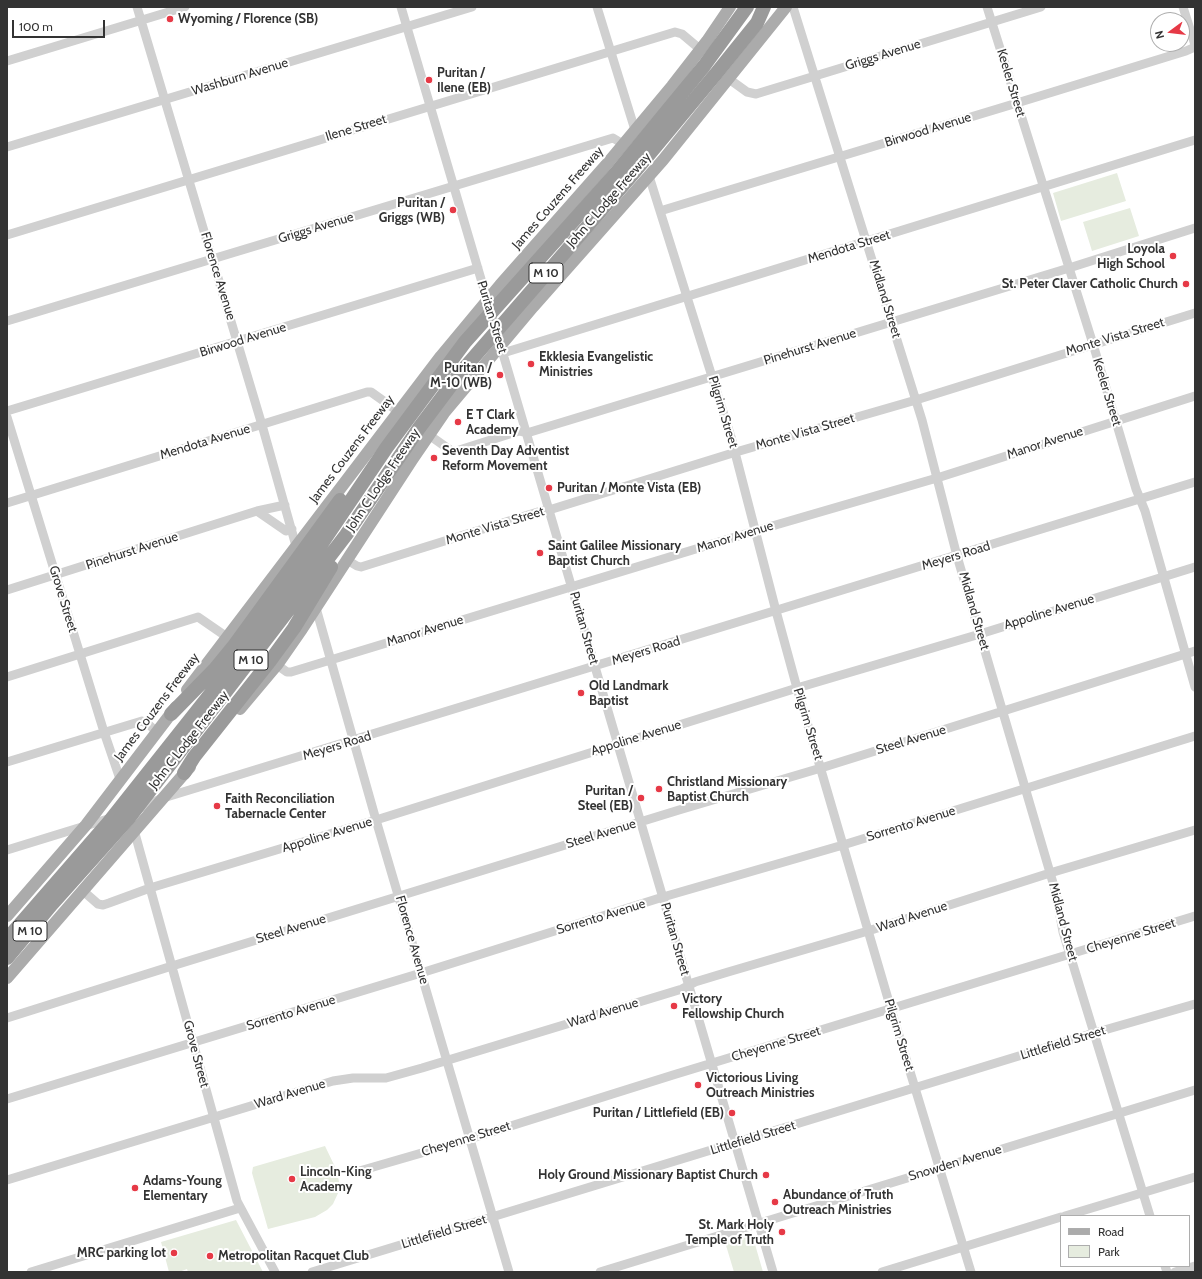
<!DOCTYPE html>
<html>
<head>
<meta charset="utf-8">
<style>
	body { margin:0 }
	#map { position:relative; width:1202px; height:1279px; overflow:hidden; background:#fff; font-family:Cabin,sans-serif }
	canvas { display:block }
	.frame { position:absolute; inset:0; border:8px solid #333; pointer-events:none }
	.legend { position:absolute; left:1060px; top:1215px; width:130px; height:52px; box-sizing:border-box; background:#fff; border:1px solid #adadad; margin:0; padding:5px 7px; list-style:none; font-size:12px; color:#333 }
	.legend li { display:flex; align-items:center; gap:8px; height:20px }
	.legend b { width:20px; border:1px solid #adadad }
	.north { position:absolute; left:1150px; top:12px; width:40px; height:40px; box-sizing:border-box; background:#fff; border:1px solid #adadad; border-radius:50%; rotate:255deg; font-size:11px; font-weight:700; line-height:16px; text-align:center; color:#333 }
	.north::after { content:''; display:block; margin:auto; width:14px; height:18px; background:#e63946; clip-path:polygon(50% 0,100% 100%,50% 72%,0 100%) }
	.scale { position:absolute; left:12px; top:20px; width:93px; height:18px; box-sizing:border-box; border:2px solid #333; border-top:0; padding-left:5px; font-size:12px; line-height:14px; white-space:nowrap; color:#333; -webkit-text-stroke:3px #fff; paint-order:stroke }
</style>
</head>
<body>
<div id="map">
<canvas width="1202" height="1279"></canvas>
<div class="frame"></div>
<ul class="legend">
<li><b style="height:5px;background:#ababab"></b>Road</li>
<li><b style="height:11px;background:#e6ecdf"></b>Park</li>
</ul>
<div class="north">N</div>
<div class="scale">100 m</div>
</div>
<script>
const g = document.querySelector('canvas').getContext('2d');
g.lineJoin = 'round';
function fill(path, color) {
  g.fillStyle = color;
  g.fill(path, 'evenodd');
}
function shape(rows) {
  const path = new Path2D();
  for (const r of rows) {
    path.moveTo(r[0], r[1]);
    for (let i = 2; i < r.length; i += 2) path.lineTo(r[i], r[i + 1]);
  }
  return path;
}
function stroke(path, color, width, dash) {
  g.strokeStyle = color;
  g.lineWidth = width;
  g.lineCap = dash ? 'butt' : 'round';
  g.setLineDash(dash || []);
  g.stroke(path);
}
function write(font, color, halo, rows, align = 'center') {
  g.font = font + ' Cabin,sans-serif';
  g.lineWidth = 4;
  g.setLineDash([]);
  g.textBaseline = 'middle';
  g.strokeStyle = halo;
  g.fillStyle = color;
  for (const [text, x, y, turn = 0] of rows) {
    g.save();
    g.translate(x, y);
    g.rotate((+turn || 0) * Math.PI / 180);
    g.textAlign = isNaN(turn) ? turn : align;
    if (halo) g.strokeText(text, 0, 0);
    g.fillText(text, 0, 0);
    g.restore();
  }
}
fill(shape([
	[1117,173,1126,201,1061,221,1053,193],
	[1130,208,1139,236,1092,251,1083,222],
	[325,1146,337,1171,339,1182,339,1191,333,1204,327,1210,315,1217,268,1229,252,1173,253,1167],
	[236,1220,263,1272,188,1272,187,1269,179,1272,169,1272,161,1242],
	[752,1234,763,1272,734,1272,725,1242]
]), '#e6ecdf');
stroke(shape([
	[137,7,262,425,296,546],
	[401,7,773,1272],
	[597,7,635,130],
	[793,7,922,420,957,556,1056,893,1063,932,1150,1216],
	[987,7,1093,344,1136,489,1145,511,1195,687],
	[1183,7,1195,45],
	[7,61,185,7],
	[729,79,747,92,756,94,1041,7],
	[7,147,472,7],
	[649,176,731,437,776,611,797,688,891,1009,971,1272],
	[660,211,1017,103,1186,51,1195,47],
	[7,235,675,32,682,34,701,50],
	[7,321,613,138,623,144],
	[503,353,1195,140],
	[7,411,478,268],
	[7,417,104,732,120,779],
	[429,435,453,452,519,431,527,433,1069,268,1195,228],
	[7,503,367,392,371,392,399,412],
	[257,511,286,531,292,529],
	[347,560,357,566,361,567,541,511,549,510,736,452,916,400,1195,313],
	[7,590,257,511,285,505],
	[316,608,376,820,509,1272],
	[277,665,287,672,291,672,755,531,937,478,1195,396],
	[7,677,198,617,227,637],
	[7,762,142,721,148,724,157,732],
	[136,810,160,799,1195,482],
	[134,830,237,1201,275,1272],
	[7,850,111,818],
	[82,890,98,904,103,905,109,903,150,888,376,820,797,688,980,634,1195,567],
	[7,1018,172,966,679,810,821,768,1195,651],
	[7,1099,421,973,663,897,843,845,1195,736],
	[356,1172,463,1141,673,1075,1195,916],
	[7,1180,333,1081,353,1078,386,1078,422,1068,682,989,695,982,728,972,868,931,1050,873,1195,830],
	[1065,1216,1195,1177],
	[1165,1266,1167,1272],
	[31,1272,240,1208],
	[312,1272,1094,1033,1195,1004],
	[600,1272,1195,1090],
	[882,1272,1061,1217],
	[1175,1272,1195,1266]
]), '#d0d0d0', 9);
stroke(shape([
	[187,690,441,356,500,285,606,165,672,86,707,41,730,7],
	[240,709,277,665,302,629,412,460,444,413,533,307,663,160,786,7],
	[7,916,86,825,176,707],
	[7,978,190,767]
]), '#ababab', 12);
stroke(shape([
	[171,714,215,669,233,647,340,500],
	[184,773,194,757,270,661,294,628,331,567],
	[7,939,108,823,246,649,314,555,387,447,465,342,616,173,704,66,747,7],
	[7,958,52,904,129,818,155,784,346,535,419,428,461,372,632,175,715,75,757,23,764,7]
]), '#9a9a9a', 14);
for (const [x, y, r, color] of [
	[170,19,4,"#e63946"],
	[429,80,4,"#e63946"],
	[453,210,4,"#e63946"],
	[1173,256,4,"#e63946"],
	[1186,284,4,"#e63946"],
	[531,364,4,"#e63946"],
	[500,375,4,"#e63946"],
	[458,422,4,"#e63946"],
	[434,458,4,"#e63946"],
	[549,488,4,"#e63946"],
	[540,553,4,"#e63946"],
	[581,693,4,"#e63946"],
	[659,789,4,"#e63946"],
	[641,798,4,"#e63946"],
	[217,806,4,"#e63946"],
	[674,1006,4,"#e63946"],
	[698,1085,4,"#e63946"],
	[732,1113,4,"#e63946"],
	[766,1175,4,"#e63946"],
	[292,1179,4,"#e63946"],
	[135,1188,4,"#e63946"],
	[775,1202,4,"#e63946"],
	[782,1232,4,"#e63946"],
	[174,1253,4,"#e63946"],
	[210,1256,4,"#e63946"]
]) {
  const dot = new Path2D();
  dot.arc(x, y, r, 0, 2 * Math.PI);
  g.fillStyle = color;
  g.fill(dot);
  stroke(dot, '#fff', 1.5);
}
for (const [x, y, w] of [
	[546,273,34],
	[251,660,34],
	[30,931,34]
]) {
  const box = new Path2D();
  box.roundRect(x - w / 2, y - 10, w, 20, 3);
  g.fillStyle = '#fff';
  g.fill(box);
  stroke(box, '#333', 1);
}
write('bold 12px', '#333', null, [
	["M 10",546,273],
	["M 10",251,660],
	["M 10",30,931]
]);
write('bold 13px', '#333', '#fff', [
	["Wyoming / Florence (SB)",178,19],
	["Puritan /",437,73],
	["Ilene (EB)",437,88],
	["Puritan /",445,203,"right"],
	["Griggs (WB)",445,218,"right"],
	["Loyola",1165,249,"right"],
	["High School",1165,264,"right"],
	["St. Peter Claver Catholic Church",1178,284,"right"],
	["Ekklesia Evangelistic",539,357],
	["Ministries",539,372],
	["Puritan /",492,368,"right"],
	["M-10 (WB)",492,383,"right"],
	["E T Clark",466,415],
	["Academy",466,430],
	["Seventh Day Adventist",442,451],
	["Reform Movement",442,466],
	["Puritan / Monte Vista (EB)",557,488],
	["Saint Galilee Missionary",548,546],
	["Baptist Church",548,561],
	["Old Landmark",589,686],
	["Baptist",589,701],
	["Christland Missionary",667,782],
	["Baptist Church",667,797],
	["Puritan /",633,791,"right"],
	["Steel (EB)",633,806,"right"],
	["Faith Reconciliation",225,799],
	["Tabernacle Center",225,814],
	["Victory",682,999],
	["Fellowship Church",682,1014],
	["Victorious Living",706,1078],
	["Outreach Ministries",706,1093],
	["Puritan / Littlefield (EB)",724,1113,"right"],
	["Lincoln-King",300,1172],
	["Academy",300,1187],
	["Holy Ground Missionary Baptist Church",758,1175,"right"],
	["Adams-Young",143,1181],
	["Elementary",143,1196],
	["Abundance of Truth",783,1195],
	["Outreach Ministries",783,1210],
	["St. Mark Holy",774,1225,"right"],
	["Temple of Truth",774,1240,"right"],
	["MRC parking lot",166,1253,"right"],
	["Metropolitan Racquet Club",218,1256]
], 'left');
write('13px', '#333', '#fff', [
	["Griggs Avenue",883,55,-17],
	["Washburn Avenue",240,77,-17],
	["Keeler Street",1011,83,73],
	["Ilene Street",356,128,-17],
	["Birwood Avenue",928,130,-17],
	["James Couzens Freeway",558,198,-49],
	["John C Lodge Freeway",609,200,-49],
	["Griggs Avenue",316,228,-17],
	["Mendota Street",849,247,-17],
	["Florence Avenue",218,276,73],
	["Midland Street",885,299,73],
	["Puritan Street",492,317,73],
	["Monte Vista Street",1115,337,-17],
	["Birwood Avenue",243,340,-17],
	["Pinehurst Avenue",810,347,-17],
	["Keeler Street",1107,392,73],
	["Pilgrim Street",723,412,73],
	["Monte Vista Street",805,432,-16],
	["Mendota Avenue",205,442,-17],
	["Manor Avenue",1045,443,-18],
	["James Couzens Freeway",352,449,-53],
	["John C Lodge Freeway",383,480,-56],
	["Monte Vista Street",495,526,-17],
	["Manor Avenue",735,537,-17],
	["Pinehurst Avenue",132,551,-18],
	["Meyers Road",956,556,-17],
	["Grove Street",63,599,73],
	["Midland Street",974,611,74],
	["Appoline Avenue",1049,612,-17],
	["Puritan Street",584,628,74],
	["Manor Avenue",425,631,-17],
	["Meyers Road",646,651,-17],
	["James Couzens Freeway",157,707,-53],
	["Pilgrim Street",808,724,73],
	["Appoline Avenue",636,738,-17],
	["John C Lodge Freeway",189,740,-52],
	["Steel Avenue",911,740,-17],
	["Meyers Road",337,746,-17],
	["Sorrento Avenue",911,824,-17],
	["Steel Avenue",601,834,-17],
	["Appoline Avenue",327,835,-17],
	["Sorrento Avenue",601,917,-17],
	["Ward Avenue",912,917,-18],
	["Midland Street",1063,922,75],
	["Steel Avenue",291,929,-17],
	["Cheyenne Street",1131,936,-17],
	["Puritan Street",675,939,74],
	["Florence Avenue",412,940,74],
	["Sorrento Avenue",291,1013,-17],
	["Ward Avenue",603,1013,-17],
	["Pilgrim Street",899,1035,73],
	["Littlefield Street",1063,1043,-17],
	["Cheyenne Street",776,1044,-17],
	["Grove Street",196,1054,75],
	["Ward Avenue",290,1094,-17],
	["Littlefield Street",753,1138,-17],
	["Cheyenne Street",466,1139,-17],
	["Snowden Avenue",955,1163,-17],
	["Littlefield Street",444,1232,-17]
]);
</script>
</body>
</html>
